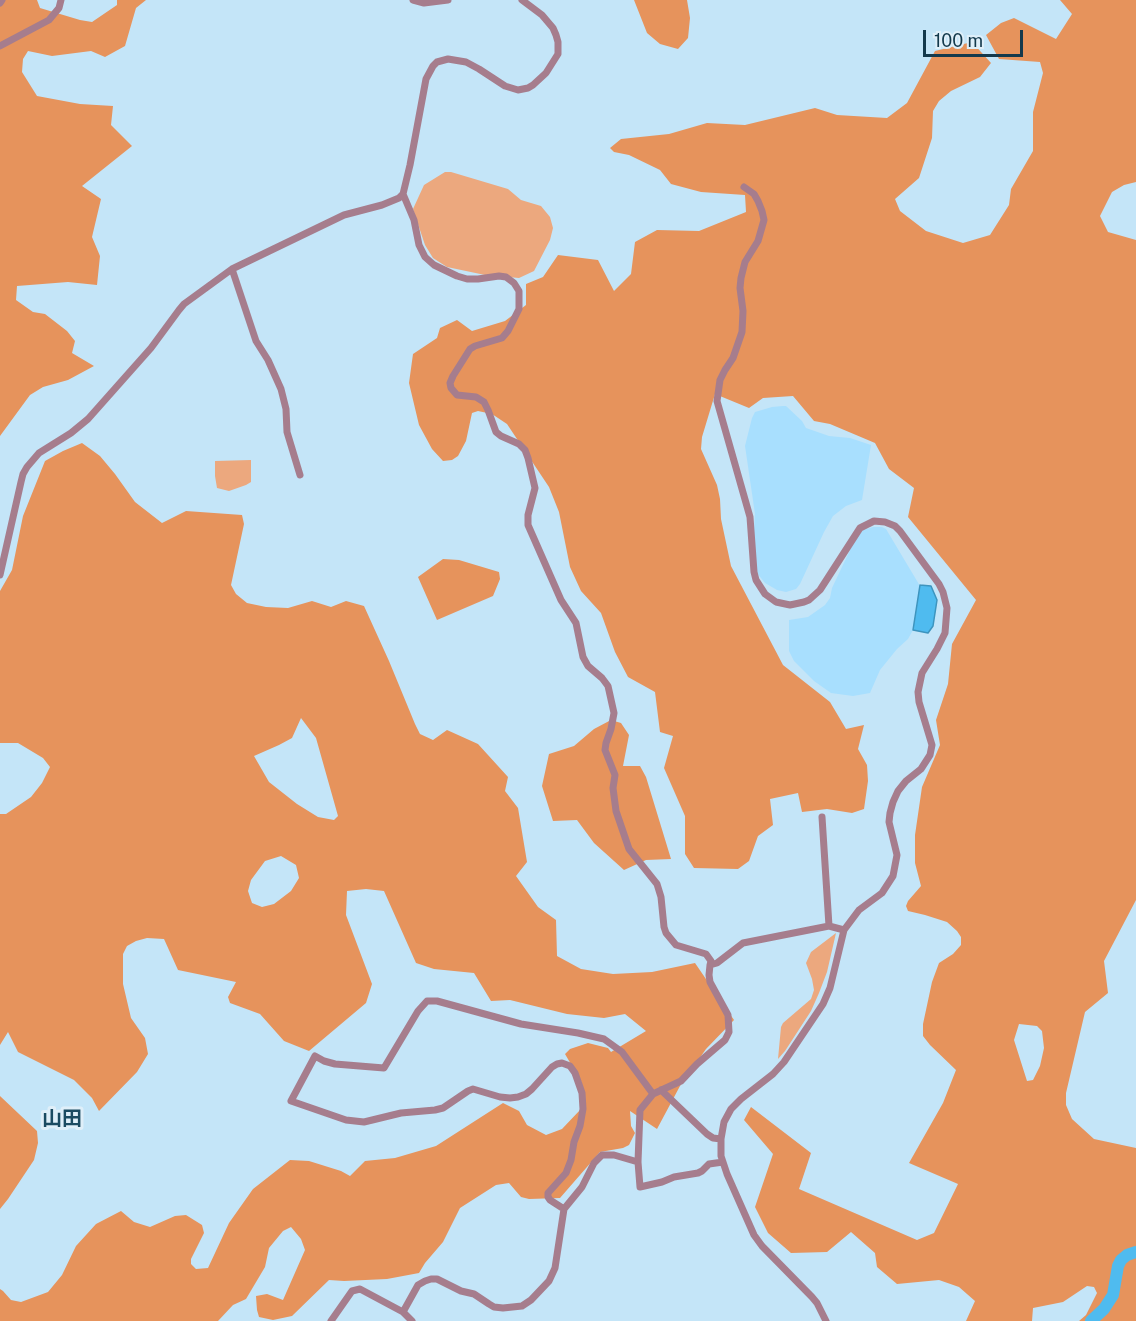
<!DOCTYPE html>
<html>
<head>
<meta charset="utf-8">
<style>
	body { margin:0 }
	#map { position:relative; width:1136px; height:1321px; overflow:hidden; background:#c4e5f8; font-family:"Public Sans",sans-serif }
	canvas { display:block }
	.scale { position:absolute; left:923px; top:30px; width:100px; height:27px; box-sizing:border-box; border:3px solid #13394c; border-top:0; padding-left:8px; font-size:18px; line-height:21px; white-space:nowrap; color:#13394c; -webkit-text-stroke:4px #dfeff9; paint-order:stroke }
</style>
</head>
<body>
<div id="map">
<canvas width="1136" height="1321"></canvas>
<div class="scale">100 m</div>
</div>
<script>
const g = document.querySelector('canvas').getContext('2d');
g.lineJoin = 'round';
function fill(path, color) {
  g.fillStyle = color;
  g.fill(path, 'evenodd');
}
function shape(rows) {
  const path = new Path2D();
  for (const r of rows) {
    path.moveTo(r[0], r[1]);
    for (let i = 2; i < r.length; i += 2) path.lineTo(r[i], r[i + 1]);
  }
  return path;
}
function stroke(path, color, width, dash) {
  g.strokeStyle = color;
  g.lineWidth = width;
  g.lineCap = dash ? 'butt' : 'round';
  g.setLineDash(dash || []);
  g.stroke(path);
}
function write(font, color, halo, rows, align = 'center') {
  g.font = font + ' "Public Sans","Noto Sans JP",sans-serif';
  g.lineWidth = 6;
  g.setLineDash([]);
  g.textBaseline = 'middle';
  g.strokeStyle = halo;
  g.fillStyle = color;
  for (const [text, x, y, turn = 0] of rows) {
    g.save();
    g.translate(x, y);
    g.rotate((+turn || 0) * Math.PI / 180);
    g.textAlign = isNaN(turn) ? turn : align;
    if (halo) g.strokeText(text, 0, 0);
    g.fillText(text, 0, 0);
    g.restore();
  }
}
fill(shape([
	[783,406,786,406,802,421,806,428,829,436,850,438,871,445,862,500,846,506,833,516,824,532,800,584,796,589,786,592,777,590,765,583,757,573,753,547,755,514,745,446,752,418,755,412,772,407],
	[873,527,882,527,886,529,920,586,913,630,908,639,897,649,880,670,870,693,853,696,831,693,814,681,794,661,789,651,789,620,808,617,825,605,830,598,832,588,859,531]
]), '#a8dffe');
fill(shape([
	[445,172,451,172,508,189,521,200,541,206,550,217,553,228,550,240,534,271,519,278,485,275,447,267,433,258,425,245,413,209,424,185],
	[251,460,251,482,246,485,229,491,217,488,215,476,215,461],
	[836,933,827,972,819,993,811,1011,785,1051,778,1059,781,1027,783,1023,811,999,814,990,812,979,806,963,811,952]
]), '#eca87e');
fill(shape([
	[0,0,37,0,40,8,80,20,92,22,117,5,117,0,146,0,136,8,125,46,105,57,91,51,52,56,28,51,23,59,22,72,37,96,80,104,113,106,111,125,132,146,82,186,101,199,92,237,100,256,97,285,68,282,17,286,16,300,33,312,45,314,67,331,75,341,72,353,94,366,68,380,43,387,30,395,0,436],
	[634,0,687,0,690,18,688,38,678,49,660,44,647,33],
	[1060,0,1136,0,1136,182,1124,185,1112,192,1100,216,1108,232,1136,240,1136,900,1104,961,1108,993,1085,1012,1066,1093,1066,1105,1072,1119,1094,1139,1136,1148,1136,1321,1079,1321,1086,1315,1097,1293,1094,1287,1087,1286,1063,1302,1033,1308,1032,1321,966,1321,975,1301,959,1287,939,1280,897,1284,877,1267,875,1253,851,1232,827,1252,791,1253,768,1233,755,1207,773,1154,744,1120,751,1107,811,1153,799,1189,917,1240,934,1233,958,1184,909,1163,943,1103,956,1070,930,1045,923,1036,923,1024,932,982,939,963,953,954,961,945,961,937,957,931,947,922,925,915,908,911,906,906,908,901,921,886,915,863,915,835,922,787,940,745,936,720,948,684,952,644,976,600,908,517,914,488,889,469,875,443,830,424,814,421,793,396,763,398,749,408,715,394,702,437,701,449,717,485,720,499,721,519,731,566,783,665,830,702,846,729,864,725,858,749,867,765,868,781,864,809,852,813,827,809,802,812,798,793,770,799,773,825,758,836,749,861,738,869,694,868,685,854,685,816,664,768,673,736,660,732,655,692,628,677,615,652,601,613,581,591,570,567,559,512,549,487,507,424,492,414,478,411,472,413,466,441,458,456,452,460,443,461,432,449,419,425,409,383,413,354,437,338,440,328,457,320,472,331,505,321,526,305,526,284,543,277,558,255,598,260,614,291,631,274,635,242,657,230,699,231,746,212,745,195,701,192,671,184,660,170,629,155,614,152,610,148,621,139,669,134,707,123,745,125,815,108,837,115,887,118,907,103,935,51,972,42,991,63,980,77,951,91,939,101,933,111,932,138,919,178,895,199,900,211,926,231,963,243,990,235,1009,205,1011,189,1033,151,1033,112,1043,73,1040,62,999,59,986,35,1001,23,1014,18,1056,39,1072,14],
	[1019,1024,1037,1026,1042,1031,1044,1048,1040,1066,1033,1080,1027,1081,1014,1040],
	[82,443,100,456,115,474,135,502,162,523,186,511,242,515,244,524,231,585,236,594,247,603,266,607,288,608,312,601,331,607,346,601,364,606,389,661,415,724,420,734,433,740,447,730,478,744,508,777,505,791,518,808,527,862,516,876,538,907,556,920,557,956,581,969,613,974,652,972,695,963,734,1020,706,1049,680,1086,657,1129,630,1111,631,1126,635,1133,629,1145,623,1148,600,1152,560,1198,529,1199,521,1197,509,1183,496,1185,460,1208,443,1242,425,1263,419,1273,387,1279,344,1281,329,1280,292,1316,273,1320,259,1317,257,1310,256,1296,267,1294,283,1300,305,1250,301,1239,291,1227,283,1231,269,1248,265,1267,246,1299,233,1305,218,1321,0,1321,0,1289,3,1291,11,1300,21,1302,48,1292,62,1275,76,1246,96,1224,121,1211,134,1222,150,1227,175,1216,186,1215,202,1225,204,1233,191,1259,191,1264,196,1269,208,1268,229,1223,253,1189,290,1160,309,1161,341,1171,350,1176,365,1161,395,1158,436,1146,503,1103,519,1111,527,1125,546,1135,562,1129,580,1110,582,1083,565,1054,570,1049,588,1043,608,1048,611,1052,646,1031,625,1014,604,1018,567,1014,510,1000,491,1001,474,973,434,969,416,963,384,891,366,889,347,891,346,915,372,984,366,1003,309,1051,284,1041,260,1014,230,1003,228,997,236,982,178,970,164,939,147,938,136,941,127,946,123,954,123,984,131,1018,145,1038,148,1054,137,1072,99,1111,92,1098,74,1080,18,1052,8,1032,0,1045,0,814,6,814,31,797,42,783,50,767,43,758,18,743,0,743,0,591,12,570,23,516,45,461,63,451],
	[301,718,316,738,338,816,334,820,318,817,297,804,269,782,254,756,279,745,292,738],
	[281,856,296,865,299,878,291,891,274,904,262,907,252,903,248,891,251,880,265,861],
	[443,559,459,560,499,572,500,579,493,596,437,620,418,577],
	[611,720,621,723,629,735,623,766,640,766,646,777,671,859,646,860,624,870,594,843,577,820,553,821,542,786,549,754,574,746,594,729],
	[0,1096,37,1131,38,1143,34,1160,8,1199,0,1209]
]), '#e6935c');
const water = shape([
	[920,585,931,586,937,600,933,626,928,633,913,630,920,585]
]);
fill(water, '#4fbbef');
stroke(water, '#3d94be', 1.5);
stroke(shape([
	[1091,1321,1104,1309,1113,1295,1118,1266,1121,1260,1127,1255,1136,1252]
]), '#4fbbef', 12);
stroke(shape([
	[413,0,424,3,448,0],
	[0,3,2,0],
	[0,46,49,20,59,8,61,0],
	[744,187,754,194,758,201,762,211,764,220,758,241,745,262,741,278,740,288,743,311,742,332,733,358,725,370,720,380,717,401,750,517,754,572,756,580,765,594,776,602,790,605,804,602,809,600,820,590,860,528,874,521,885,522,895,526,900,531,939,584,943,592,947,608,945,633,937,649,922,673,918,692,919,702,932,745,930,755,921,769,906,781,898,791,893,802,890,813,889,822,897,855,893,876,882,893,859,910,844,930,830,988,823,1004,784,1062,773,1074,741,1099,731,1109,724,1122,721,1139,721,1156,727,1174,754,1235,762,1246,812,1297,817,1303,826,1321],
	[403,194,414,220,419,245,425,257,434,265,457,276,467,279,478,279,499,276,506,277,514,283,519,291,519,309,508,331,502,338,475,346,470,349,453,376,450,383,451,388,457,395,476,397,484,402,488,410,496,432,501,436,519,444,525,450,528,458,535,488,528,515,528,525,561,600,576,623,583,657,588,666,602,678,608,686,614,713,611,729,606,743,605,750,615,775,613,788,616,811,629,849,657,884,661,897,664,927,666,933,676,945,706,954,711,961,710,965,717,963,743,943,829,926,844,930],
	[232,269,256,341,268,360,281,389,286,409,287,432,300,475],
	[0,575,21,482,23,474,27,467,39,453,71,433,88,419,151,348,179,310,184,304,232,269,344,215,382,205,399,198,403,194,410,165,426,79,433,66,437,62,448,59,466,62,479,69,505,86,518,90,528,88,533,85,546,73,558,54,558,42,556,35,553,28,542,15,522,0],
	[822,817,829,926],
	[710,965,709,975,710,982,728,1015,729,1032,725,1040,697,1064,681,1081,653,1094,640,1110,638,1162,640,1187,662,1182,674,1177,698,1173,702,1171,709,1164,723,1162],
	[661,1090,707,1134,713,1138,721,1139],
	[564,1209,582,1187,594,1163,602,1155,614,1155,638,1162],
	[403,1312,418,1285,425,1281,431,1279,437,1279,461,1291,474,1294,489,1304,494,1307,503,1308,522,1306,531,1300,549,1281,555,1268,564,1209,550,1200,548,1197,548,1193,566,1173,571,1160,574,1142,580,1126,583,1109,582,1093,575,1073,570,1066,562,1063,557,1064,552,1067,532,1089,526,1094,518,1097,510,1098,500,1097,473,1089,468,1091,443,1108,435,1110,401,1113,364,1122,346,1120,291,1101,315,1056,324,1061,335,1064,384,1068,418,1011,427,1001,437,1001,521,1024,578,1033,604,1039,622,1052,653,1094],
	[331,1321,352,1291,360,1289,403,1312,412,1321]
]), '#a67d8d', 7);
write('bold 20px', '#1b4b62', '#dfeff9', [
	["山田",62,1119]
]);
</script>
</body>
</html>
